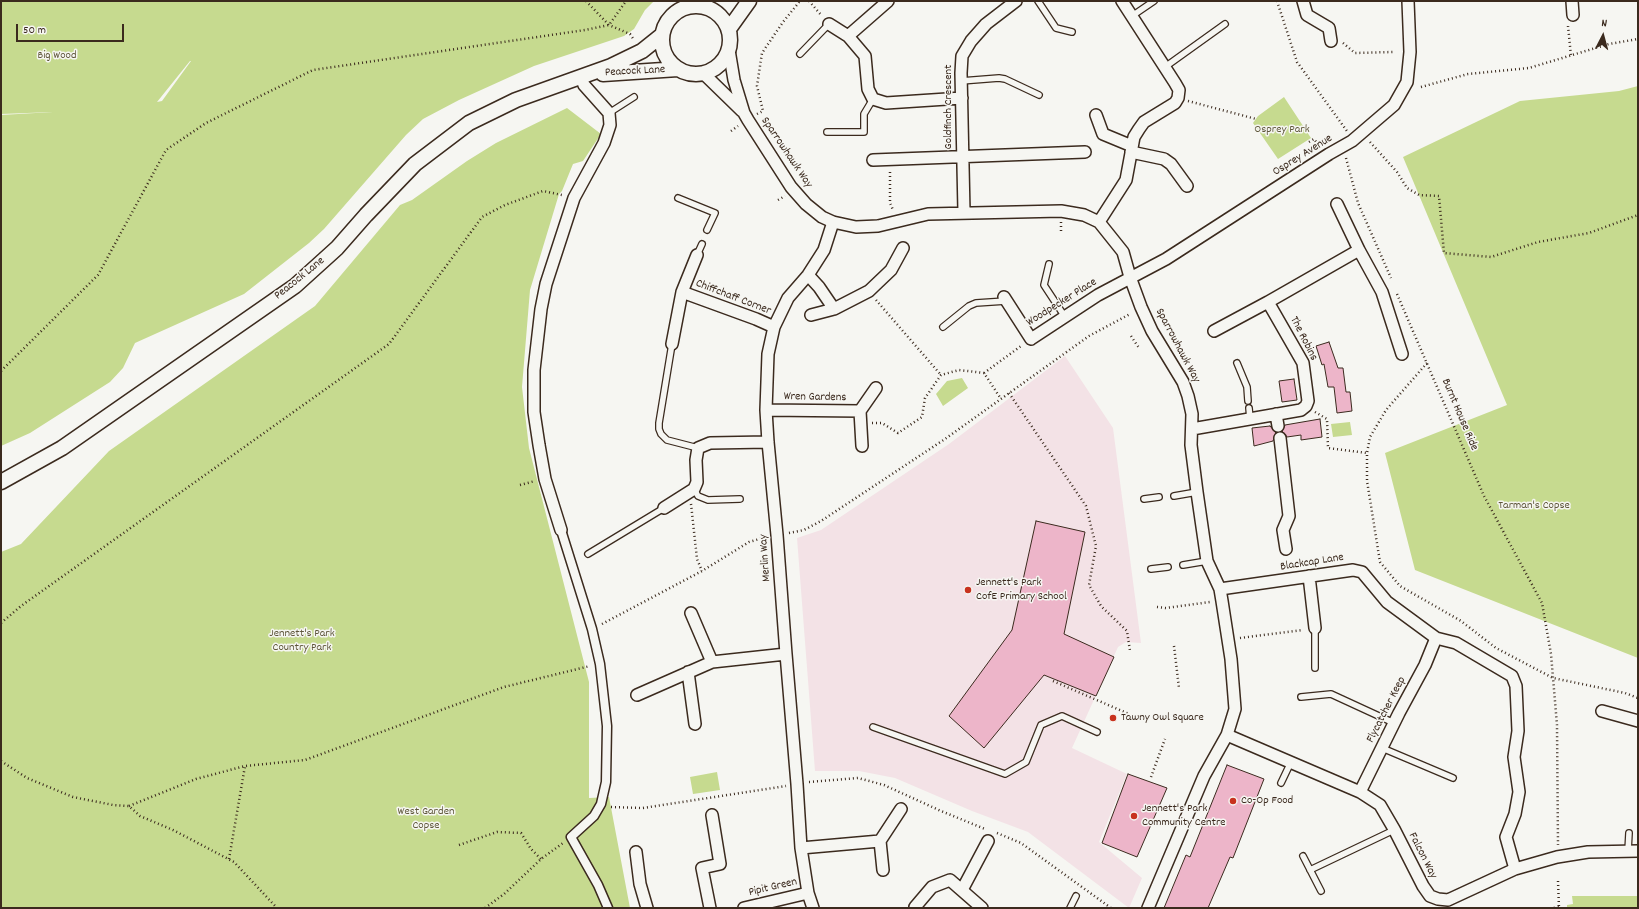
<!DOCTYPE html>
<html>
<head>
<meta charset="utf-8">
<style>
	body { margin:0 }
	#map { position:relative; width:1639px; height:909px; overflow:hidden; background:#f6f6f2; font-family:Dekko,sans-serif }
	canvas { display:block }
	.frame { position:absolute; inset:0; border:2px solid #3b2a1e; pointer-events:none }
	.north { position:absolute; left:1583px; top:16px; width:40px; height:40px; -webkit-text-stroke:3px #f6f6f2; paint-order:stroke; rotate:6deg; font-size:11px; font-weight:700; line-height:16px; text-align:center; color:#3b2a1e }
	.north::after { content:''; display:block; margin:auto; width:14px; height:18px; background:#3b2a1e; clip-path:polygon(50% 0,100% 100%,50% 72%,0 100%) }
	.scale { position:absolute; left:16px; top:24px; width:108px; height:18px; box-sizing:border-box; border:2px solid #3b2a1e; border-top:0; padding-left:5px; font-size:12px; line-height:14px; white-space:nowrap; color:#3b2a1e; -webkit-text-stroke:3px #f6f6f2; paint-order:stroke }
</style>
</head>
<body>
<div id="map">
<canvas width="1639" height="909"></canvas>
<div class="frame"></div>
<div class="north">N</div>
<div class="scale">50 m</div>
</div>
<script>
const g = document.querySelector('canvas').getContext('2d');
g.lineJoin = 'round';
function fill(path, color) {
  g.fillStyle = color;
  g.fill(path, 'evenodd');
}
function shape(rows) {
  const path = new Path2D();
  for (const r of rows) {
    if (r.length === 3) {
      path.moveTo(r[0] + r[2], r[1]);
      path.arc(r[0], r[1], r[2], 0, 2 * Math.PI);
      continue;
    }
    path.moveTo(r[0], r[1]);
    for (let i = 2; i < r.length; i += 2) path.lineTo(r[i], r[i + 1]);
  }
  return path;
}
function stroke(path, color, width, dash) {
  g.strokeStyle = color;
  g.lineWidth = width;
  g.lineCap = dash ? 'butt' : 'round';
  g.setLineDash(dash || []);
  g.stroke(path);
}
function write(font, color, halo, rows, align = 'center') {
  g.font = font + ' Dekko,sans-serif';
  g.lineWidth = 3;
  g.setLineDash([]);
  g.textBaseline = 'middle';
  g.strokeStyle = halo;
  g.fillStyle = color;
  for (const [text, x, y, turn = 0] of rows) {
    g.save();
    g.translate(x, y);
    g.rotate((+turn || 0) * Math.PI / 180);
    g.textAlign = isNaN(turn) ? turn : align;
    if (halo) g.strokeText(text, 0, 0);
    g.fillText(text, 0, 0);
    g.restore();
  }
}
fill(shape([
	[1065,356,1113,428,1141,643,1126,642,1118,647,1072,748,1127,774,1099,842,1142,878,1129,908,1028,832,972,811,895,778,859,771,815,771,797,538,821,530,949,444]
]), '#f3e2e6');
fill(shape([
	[1,1,654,1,645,10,634,29,624,36,534,66,459,100,423,119,406,135,324,229,309,243,244,294,135,343,123,368,110,382,30,433,1,446,1,115,53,112,1,114],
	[191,61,162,101,157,102,190,61],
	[1638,86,1638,658,1415,570,1385,453,1507,405,1403,157,1520,101,1619,91],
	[1284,97,1311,138,1278,159,1253,123,1258,116],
	[567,108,601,134,583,161,573,164,562,191,559,194,530,290,522,387,529,448,589,682,589,798,609,797,630,908,1,908,1,552,21,544,109,451,315,306,400,205,412,200,467,161,496,143],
	[962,378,968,388,943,406,936,394,947,381],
	[1350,422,1352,435,1333,437,1331,424],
	[717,772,720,790,693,794,690,777],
	[1572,896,1638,896,1638,908,1567,908,1567,905,1573,904]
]), '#c6da8f');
const building = shape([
	[1329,342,1338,368,1343,368,1346,392,1350,392,1352,411,1337,413,1334,387,1328,387,1324,364,1322,365,1316,346,1329,342],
	[1294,379,1297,400,1282,402,1279,381,1294,379],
	[1320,419,1322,437,1301,440,1301,435,1287,437,1282,431,1285,425,1320,419],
	[1270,426,1276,433,1273,441,1254,446,1252,428,1270,426],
	[1036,521,1085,532,1064,634,1114,657,1096,696,1044,675,984,748,949,716,1012,630,1036,521],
	[1227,765,1264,779,1233,858,1230,857,1208,908,1164,908,1186,855,1190,857,1227,765],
	[1128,774,1167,788,1137,857,1102,843,1128,774]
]);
fill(building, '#edb5c9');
stroke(building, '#3b2a1e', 1);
const service = shape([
	[1038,1,1056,28,1072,32],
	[1132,16,1154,1],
	[800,54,829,24],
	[1165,67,1225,24],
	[961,81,999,78,1005,79,1039,95],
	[609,113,634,97],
	[827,132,864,132,864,114,873,99],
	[678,198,715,213,707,230],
	[697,255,702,244],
	[1049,264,1044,285,1065,317],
	[943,327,969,306,976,303,1006,301],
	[672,344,659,423,659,429,661,434,667,440,698,448],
	[1237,363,1247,387,1248,401],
	[1249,408,1250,419],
	[694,489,698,496,708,500,740,499],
	[1174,496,1197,492],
	[1144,499,1159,497],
	[588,554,664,508],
	[1183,565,1207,561],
	[1151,569,1168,567],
	[1315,668,1315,628],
	[1301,697,1331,694,1394,723],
	[873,727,1005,774,1026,762,1041,725,1062,716,1097,732],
	[1382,748,1453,778],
	[1281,783,1291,762],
	[1628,851,1629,833],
	[1303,856,1321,891],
	[1310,870,1394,830],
	[1070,908,1076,896]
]);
const pedestrian = shape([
	[561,530,592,629,600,664,607,726,606,782,601,804,594,816,571,837,598,885,608,908]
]);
const minor = shape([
	[1303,1,1307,15,1329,28,1331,41],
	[1572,1,1573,15],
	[829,24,848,36,865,56,868,89,873,99,886,103,962,98],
	[848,36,888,1],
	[729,50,734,80,744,113,748,120,791,187,806,204,822,217,833,222,856,227,878,226,928,214,1061,211,1084,215,1099,222,1123,252,1130,277,1141,307,1152,331,1183,382,1188,396,1192,414,1191,445,1197,492,1207,561,1220,589,1222,601,1231,659,1235,709,1227,735,1204,776,1148,908],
	[704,74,742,111],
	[1096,115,1103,134,1132,146],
	[1131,152,1164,159,1171,164,1187,186],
	[873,160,1085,152],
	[1337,204,1359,250],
	[964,212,961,73,962,56,971,41,986,24,1016,1],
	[1099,222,1126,180,1134,137,1139,129,1144,122,1175,103,1178,98,1179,90,1175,83,1122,1],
	[808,275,819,287,834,309],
	[682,292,756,319,774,327],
	[1004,297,1031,339,1098,295,1166,259,1329,154,1352,141,1394,105,1407,82,1410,52,1408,1],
	[811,315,834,309,869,291,891,270,903,248],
	[1214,331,1268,302],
	[672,344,682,292,697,255],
	[766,410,860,411,876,388],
	[860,411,862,446],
	[1276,414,1278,426],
	[1192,429,1301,410,1306,406,1308,401,1303,363,1268,302,1359,250,1382,292,1402,354],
	[1280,438,1289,516,1283,530,1286,549],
	[664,508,694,489,697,482,696,460,698,448,710,443,768,442],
	[561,530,545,479,539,445,534,412,534,370,541,309,546,284,574,198,604,143,610,125,609,113,584,85,581,77],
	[1309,576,1315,628],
	[1220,589,1353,570,1362,572,1387,602,1436,638,1456,643,1512,676,1516,686,1518,731,1514,757,1519,792,1515,814,1506,837,1515,869],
	[691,613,712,662],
	[688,672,695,724],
	[637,695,712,662,786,654],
	[1602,711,1638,721],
	[1227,735,1360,792,1380,805,1394,829,1423,886,1430,896,1438,899,1448,900,1515,869,1557,857,1588,852,1638,851],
	[1360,792,1399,713,1425,665,1436,638],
	[801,848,880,841],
	[636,852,640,884,647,908],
	[883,870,880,841,901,809],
	[962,890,988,841],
	[915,907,932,887,950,880,982,908],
	[710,908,702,868,720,864,712,815],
	[744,908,808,893],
	[813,908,808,893,801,848,797,784,786,654,777,535,768,442,766,410,768,354,774,327,788,298,808,275,824,250,833,222]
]);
const tertiary = shape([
	[696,40,34],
	[729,29,749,1],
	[603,74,678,69],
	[1,482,62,448,295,286,337,248,366,215,415,164,469,123,516,100,611,66,642,51,662,35]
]);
stroke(service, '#3b2a1e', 8);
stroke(pedestrian, '#3b2a1e', 11);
stroke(minor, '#3b2a1e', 14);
stroke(tertiary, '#3b2a1e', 17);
stroke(shape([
	[586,1,609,25,630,34,634,40],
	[809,1,822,16],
	[1277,1,1297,62,1347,131],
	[1568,26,1571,56],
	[1343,43,1355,53,1393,52],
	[1421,87,1468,74,1529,68,1609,44,1638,39],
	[1188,101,1256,119],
	[757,114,763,111,757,86,762,53,783,22,800,1],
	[731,131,738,126],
	[1309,142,1314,139,1319,146],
	[1370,142,1397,172,1407,188,1419,195,1439,196,1444,253,1491,257,1538,242,1589,233,1638,215],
	[1346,158,1358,203,1391,278],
	[890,172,890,203,893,210],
	[778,200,785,196],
	[1061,222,1061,234],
	[1397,294,1484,496,1542,603,1551,654,1557,725,1558,845],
	[876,300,941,375],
	[1131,336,1139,348],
	[1427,363,1386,410,1370,437,1367,453,1367,481,1380,562,1400,586,1461,621,1496,648,1553,678,1625,693,1638,698],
	[1,371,98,275,166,150,206,123,313,70,585,30,609,25,626,1],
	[984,373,1021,346],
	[1009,393,1086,506,1096,546,1089,585,1101,606,1127,631,1130,651],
	[1315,412,1327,419,1328,448,1367,453],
	[872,423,882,423,898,433,922,417,925,398,941,375,959,370,984,373,1001,399],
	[520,485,535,481],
	[691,504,697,559,702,571],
	[789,533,804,530,821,521,945,439,1089,336,1130,314],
	[1157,607,1166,608,1210,602],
	[1,623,21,606,389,344,482,217,505,205,543,191,562,195],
	[602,624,702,571,749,542,766,537],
	[1240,638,1303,630],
	[1174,646,1179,688],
	[1053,681,1129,714],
	[1,761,27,778,73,797,113,805,129,806,140,816,173,830,234,862,277,908],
	[1151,777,1165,739],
	[809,782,858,778,884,785,941,811,985,829],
	[129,806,196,779,245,766,305,760,504,687,590,666],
	[611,807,643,808,786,786],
	[997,833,1021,843,1111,908],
	[459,845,497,832,521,833,531,849,541,859],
	[229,859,245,766],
	[1558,881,1559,908],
	[485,908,504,894,541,859,563,843],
	[1554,908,1559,906]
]), '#3b2a1e', 2.5, [1, 3]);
stroke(service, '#f6f6f2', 5.5);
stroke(pedestrian, '#f6f6f2', 8);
stroke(minor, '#f6f6f2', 11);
stroke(tertiary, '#f6f6f2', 14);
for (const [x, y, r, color] of [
	[968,590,4,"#c8321e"],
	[1113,718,4,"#c8321e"],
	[1233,801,4,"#c8321e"],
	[1134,816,4,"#c8321e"]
]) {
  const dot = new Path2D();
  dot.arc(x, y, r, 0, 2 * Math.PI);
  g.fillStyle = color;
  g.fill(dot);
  stroke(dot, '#f6f6f2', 1.5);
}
write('12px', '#5e563a', '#f6f6f2', [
	["Big Wood",57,56],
	["Osprey Park",1282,130],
	["Tarman's Copse",1534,506],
	["Jennett's Park",302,634],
	["Country Park",302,648],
	["West Garden",426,812],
	["Copse",426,826]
]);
write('12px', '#3b2a1e', '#f6f6f2', [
	["Peacock Lane",635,72,-3],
	["Goldfinch Crescent",949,107,-90],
	["Sparrowhawk Way",786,153,56],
	["Osprey Avenue",1303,156,-32],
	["Peacock Lane",300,279,-39],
	["Chiffchaff Corner",733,298,21],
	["Woodpecker Place",1062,303,-32],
	["The Robins",1303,339,63],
	["Sparrowhawk Way",1177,346,62],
	["Wren Gardens",815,398,1],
	["Burnt House Ride",1459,415,67],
	["Merlin Way",766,558,-94],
	["Blackcap Lane",1312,563,-9],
	["Flycatcher Keep",1387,710,-63],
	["Falcon Way",1422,856,63],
	["Pipit Green",773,888,-13]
]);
write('12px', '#3b2a1e', '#f6f6f2', [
	["Jennett's Park",976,583],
	["CofE Primary School",976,597],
	["Tawny Owl Square",1121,718],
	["Co-Op Food",1241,801],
	["Jennett's Park",1142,809],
	["Community Centre",1142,823]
], 'left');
</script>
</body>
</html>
